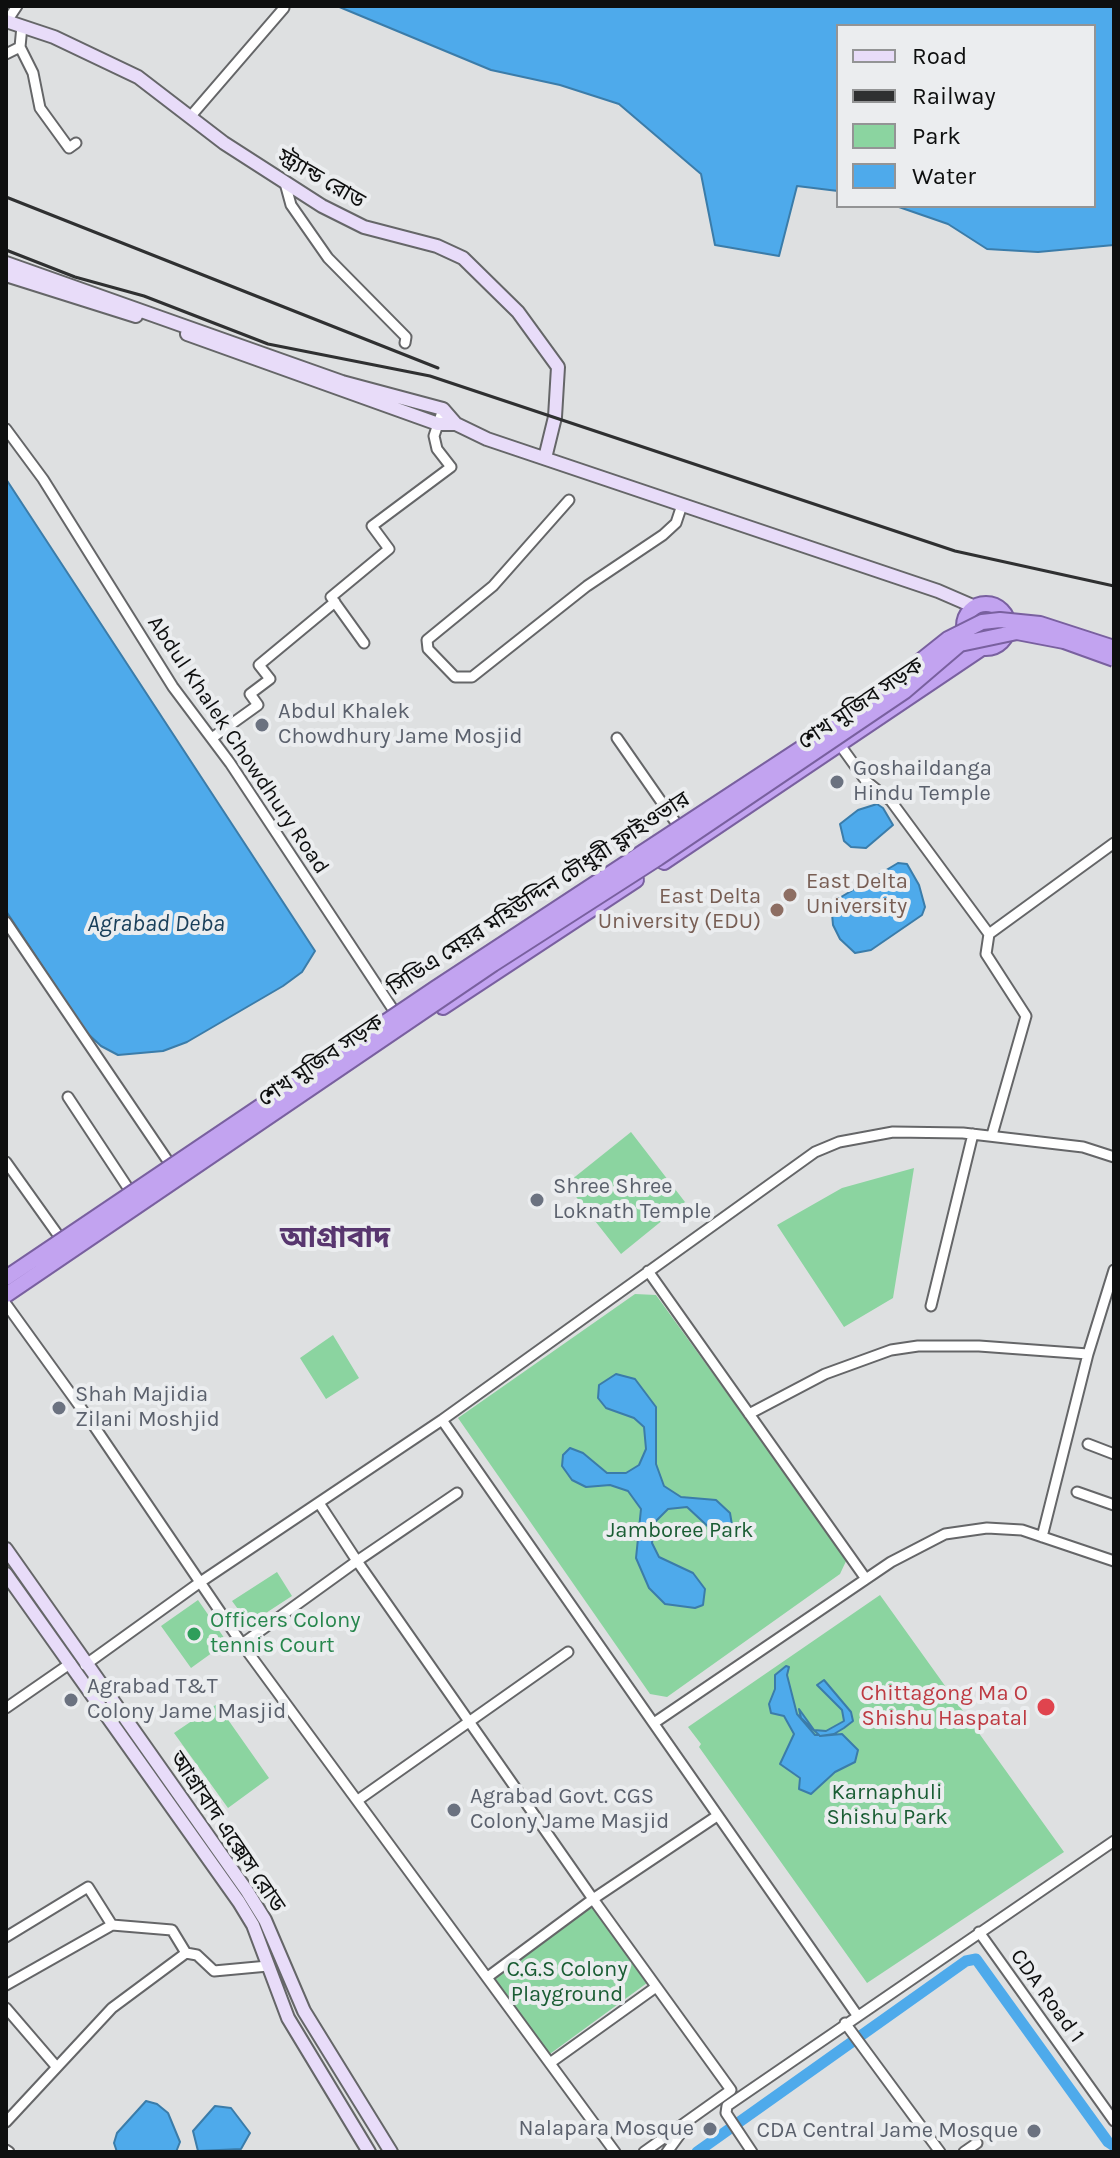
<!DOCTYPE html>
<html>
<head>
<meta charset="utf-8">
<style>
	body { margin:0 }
	#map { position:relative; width:1120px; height:2158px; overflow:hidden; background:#dee0e1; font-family:Karla,sans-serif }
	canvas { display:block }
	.frame { position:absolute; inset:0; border:8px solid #0e0f0f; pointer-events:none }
	.legend { position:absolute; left:836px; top:24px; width:260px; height:184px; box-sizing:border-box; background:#ebedef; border:2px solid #939495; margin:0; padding:10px 14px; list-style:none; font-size:24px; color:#0e0f0f }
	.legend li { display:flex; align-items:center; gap:16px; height:40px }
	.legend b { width:40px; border:2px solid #939495 }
</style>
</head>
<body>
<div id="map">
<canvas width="1120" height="2158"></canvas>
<div class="frame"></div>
<ul class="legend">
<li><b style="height:10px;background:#e8dcf9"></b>Road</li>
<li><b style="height:10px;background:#2f3031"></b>Railway</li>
<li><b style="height:22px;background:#8bd4a0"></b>Park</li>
<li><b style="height:22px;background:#4eaaeb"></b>Water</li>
</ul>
</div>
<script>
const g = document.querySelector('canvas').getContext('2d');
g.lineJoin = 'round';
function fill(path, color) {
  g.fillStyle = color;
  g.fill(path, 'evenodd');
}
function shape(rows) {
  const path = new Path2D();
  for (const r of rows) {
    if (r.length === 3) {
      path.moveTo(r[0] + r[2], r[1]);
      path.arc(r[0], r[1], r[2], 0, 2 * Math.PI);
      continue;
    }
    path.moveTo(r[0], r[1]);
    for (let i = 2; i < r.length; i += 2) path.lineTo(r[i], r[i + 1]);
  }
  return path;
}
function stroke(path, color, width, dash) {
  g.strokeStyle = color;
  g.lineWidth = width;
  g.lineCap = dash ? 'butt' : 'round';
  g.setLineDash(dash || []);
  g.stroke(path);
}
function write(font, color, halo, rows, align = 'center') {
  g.font = font + ' Karla,"Noto Sans Bengali",sans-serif';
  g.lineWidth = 8;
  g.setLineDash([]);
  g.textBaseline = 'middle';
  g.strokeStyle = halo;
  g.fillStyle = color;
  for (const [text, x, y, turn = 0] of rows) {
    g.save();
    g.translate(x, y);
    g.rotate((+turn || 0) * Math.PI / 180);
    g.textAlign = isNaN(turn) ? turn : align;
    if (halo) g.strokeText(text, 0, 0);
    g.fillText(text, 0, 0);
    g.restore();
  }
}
fill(shape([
	[631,1132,685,1202,621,1254,566,1184],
	[914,1168,893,1298,844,1327,777,1225,842,1188],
	[635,1294,656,1295,847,1559,840,1574,667,1697,650,1694,458,1418],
	[333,1335,359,1378,326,1399,300,1358],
	[277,1572,292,1596,249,1624,232,1601],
	[880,1595,1064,1852,867,1983,699,1747,701,1744,688,1727],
	[198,1600,227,1642,191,1668,161,1626],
	[217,1704,269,1778,228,1808,174,1733],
	[591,1906,647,1983,543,2059,487,1982]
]), '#8bd4a0');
const water = shape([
	[337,6,1114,6,1114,245,1038,252,987,249,948,224,896,206,1094,206,1094,26,838,26,838,191,797,186,779,256,715,245,701,174,619,104,560,85,491,70,337,6],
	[6,479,315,951,302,972,283,986,187,1042,163,1051,118,1055,101,1046,86,1032,6,911,6,479],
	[877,804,883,808,893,825,866,848,851,847,844,841,840,824,858,810,877,804],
	[898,863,907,864,919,885,925,907,922,915,871,950,855,953,840,939,833,925,831,903,898,863],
	[616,1374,635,1379,656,1407,656,1464,664,1486,681,1497,716,1500,730,1513,732,1525,725,1534,715,1533,687,1507,668,1509,655,1522,652,1543,659,1557,693,1573,705,1589,703,1605,695,1608,665,1604,649,1588,636,1558,641,1509,628,1491,610,1485,586,1487,572,1480,562,1466,563,1455,570,1448,583,1453,607,1473,626,1473,639,1465,646,1449,644,1427,634,1418,606,1408,598,1398,599,1385,616,1374],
	[786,1666,789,1667,787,1675,797,1714,815,1735,819,1735,801,1718,799,1709,814,1730,826,1731,844,1721,842,1710,817,1685,824,1680,851,1712,853,1721,844,1728,834,1734,820,1736,842,1734,858,1750,855,1762,835,1772,811,1794,799,1789,800,1778,780,1764,794,1734,784,1716,771,1713,769,1704,775,1689,775,1675,786,1666],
	[146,2101,157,2104,168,2113,180,2142,176,2152,117,2152,114,2143,117,2133,146,2101],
	[215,2106,231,2108,250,2133,241,2149,198,2151,193,2131,215,2106]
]);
fill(water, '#4eaaeb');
stroke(water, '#3b7ca9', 2);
stroke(shape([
	[697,2152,966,1961,976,1959,1108,2142,1114,2146]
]), '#4eaaeb', 11);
const minor = shape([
	[7,21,17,6],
	[22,26,20,47,33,73,40,108,69,148,76,143],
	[6,54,20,47],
	[190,117,284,8],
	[285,183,291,205,328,258,406,337,405,343],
	[6,429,43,479,173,687,230,763,398,1017],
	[569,500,493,586,427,640,428,649,455,677,472,677,587,586,663,535,676,523,682,505],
	[364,643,331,597,389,549,372,526,451,467,437,449,434,436,443,409],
	[212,738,258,705,250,694,270,679,259,665,335,602],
	[617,738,681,830],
	[840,745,866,781,891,801,989,934,1114,843],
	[6,922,172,1167],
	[989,934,986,954,1026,1016,992,1135],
	[68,1097,132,1194],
	[6,1162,63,1242],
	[648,1271,866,1579],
	[6,1304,94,1426,242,1644,615,2152],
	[931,1306,973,1134],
	[749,1414,825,1374,891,1350,918,1346,979,1346,1088,1354],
	[442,1420,857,2015],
	[1088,1444,1114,1454],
	[1077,1492,1114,1505],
	[319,1503,357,1561,457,1493],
	[1042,1537,1088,1354,1114,1270],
	[242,1644,357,1561,593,1899,489,1976],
	[85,1665,199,1583,442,1420,815,1152,839,1142,893,1132,963,1133,1083,1147,1114,1157],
	[6,1708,71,1663],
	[654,1723,891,1562,945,1534,987,1528,1022,1530,1114,1561],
	[358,1800,568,1652],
	[979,1932,1114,2121],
	[6,1937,88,1887,112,1925],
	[6,1985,112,1925,172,1930,186,1953],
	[6,2008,55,2065],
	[845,2023,940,2152],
	[550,2063,656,1987],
	[6,2122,112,2008,186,1953,197,1955,214,1971,268,1966],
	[6,2150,9,2152],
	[644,2152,731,2090,593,1899,717,1816],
	[667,2152,686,2126],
	[752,2152,726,2113,727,2106,1114,1841],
	[964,2152,977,2143]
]);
const secondary = shape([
	[6,21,54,37,138,77,224,143,322,206,364,227,437,246,463,258,518,312,558,367,555,417,545,458],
	[6,263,342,382,443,409,456,424,487,439,938,591,975,607],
	[6,275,136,316],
	[187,334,438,424,456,424],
	[6,1549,247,1891,265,1920,304,2011,391,2152],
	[6,1574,239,1902,253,1925,288,2018,369,2152]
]);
const trunk = shape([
	[986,626,22],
	[664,862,982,648],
	[443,1007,636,880]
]);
stroke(minor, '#656668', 13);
stroke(secondary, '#656668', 16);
stroke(trunk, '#79609f', 18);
stroke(minor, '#fff', 9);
stroke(secondary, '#e8dcf9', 12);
stroke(trunk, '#c2a3f0', 14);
stroke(shape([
	[6,197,438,368],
	[6,250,75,277,144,296,268,344,430,376,955,551,1114,586]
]), '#2f3031', 3);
const trunkBridge = shape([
	[6,1278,436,988,855,713,948,639,982,622,1000,620,1040,624,1114,648],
	[6,1295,493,964,658,858,905,691,960,644,1017,632,1064,641,1114,659]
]);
stroke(trunkBridge, '#79609f', 18, []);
stroke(trunkBridge, '#c2a3f0', 14);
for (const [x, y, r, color] of [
	[262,725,8,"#6b7280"],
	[837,782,8,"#6b7280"],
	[790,895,8,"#8d6e63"],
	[777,910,8,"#8d6e63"],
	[537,1200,8,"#6b7280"],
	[59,1408,8,"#6b7280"],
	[194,1634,8,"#2e9e5b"],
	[71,1700,8,"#6b7280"],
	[1046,1707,10,"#e0444e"],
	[454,1810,8,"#6b7280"],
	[710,2129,8,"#6b7280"],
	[1034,2131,8,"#6b7280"]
]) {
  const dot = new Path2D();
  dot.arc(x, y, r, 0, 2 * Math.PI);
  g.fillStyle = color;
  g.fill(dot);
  stroke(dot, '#ebedef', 3);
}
write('22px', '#0e0f0f', '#ebedef', [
	["স্ট্র্যান্ড রোড",321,179,30],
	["শেখ মুজিব সড়ক",861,704,-34],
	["Abdul Khalek Chowdhury Road",238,745,56],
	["সিডিএ মেয়র মহিউদ্দিন চৌধুরী ফ্লাইওভার",539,894,-33],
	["শেখ মুজিব সড়ক",321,1061,-34],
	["আগ্রাবাদ এক্সেস রোড",227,1832,56],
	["CDA Road 1",1047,1996,54]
]);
write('22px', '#5b616d', '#ebedef', [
	["Abdul Khalek",278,712],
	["Chowdhury Jame Mosjid",278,737],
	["Goshaildanga",853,769],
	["Hindu Temple",853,794],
	["Shree Shree",553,1187],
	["Loknath Temple",553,1212],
	["Shah Majidia",75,1395],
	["Zilani Moshjid",75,1420],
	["Agrabad T&T",87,1687],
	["Colony Jame Masjid",87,1712],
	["Agrabad Govt. CGS",470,1797],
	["Colony Jame Masjid",470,1822],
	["Nalapara Mosque",694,2129,"right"],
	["CDA Central Jame Mosque",1018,2131,"right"]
], 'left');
write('22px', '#785e54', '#ebedef', [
	["East Delta",806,882],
	["University",806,907],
	["East Delta",761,897,"right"],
	["University (EDU)",761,922,"right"]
], 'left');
write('22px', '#1a5d34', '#ebedef', [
	["Jamboree Park",680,1531],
	["Karnaphuli",887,1793],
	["Shishu Park",887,1818],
	["C.G.S Colony",567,1970],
	["Playground",567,1995]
]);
write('22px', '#27864d', '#ebedef', [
	["Officers Colony",210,1621],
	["tennis Court",210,1646]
], 'left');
write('22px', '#be3a42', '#ebedef', [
	["Chittagong Ma O",1028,1694],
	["Shishu Haspatal",1028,1719]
], 'right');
write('italic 24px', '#193f5a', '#ebedef', [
	["Agrabad Deba",156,924]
]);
write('bold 30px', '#58366f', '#ebedef', [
	["আগ্রাবাদ",335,1238]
]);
</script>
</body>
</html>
